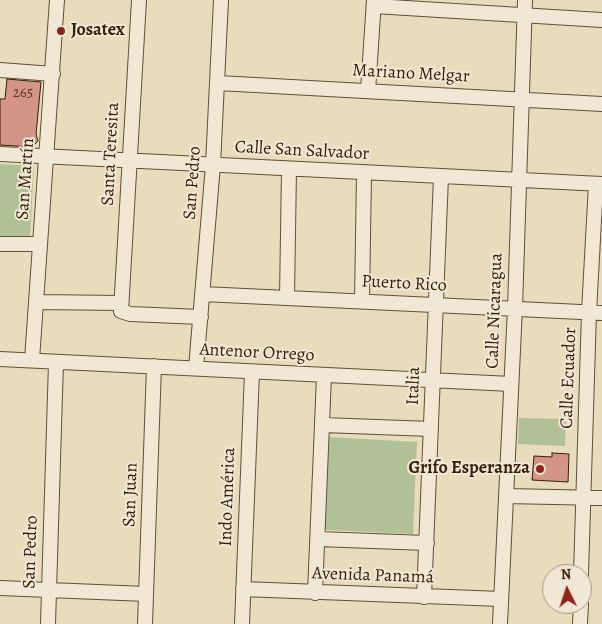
<!DOCTYPE html>
<html>
<head>
<meta charset="utf-8">
<style>
	body { margin:0 }
	#map { position:relative; width:602px; height:624px; overflow:hidden; background:#e8dcbd; font-family:Alegreya,serif }
	canvas { display:block }
	.north { position:absolute; left:542px; top:564px; width:50px; height:50px; box-sizing:border-box; background:#f0e8d4; border:1px solid #a69782; border-radius:50%; rotate:356deg; font-size:14px; font-weight:700; line-height:20px; text-align:center; color:#361e08 }
	.north::after { content:''; display:block; margin:auto; width:18px; height:22px; background:#8f2418; clip-path:polygon(50% 0,100% 100%,50% 72%,0 100%) }
</style>
</head>
<body>
<div id="map">
<canvas width="602" height="624"></canvas>
<div class="north">N</div>
</div>
<script>
const g = document.querySelector('canvas').getContext('2d');
g.lineJoin = 'round';
function fill(path, color) {
  g.fillStyle = color;
  g.fill(path, 'evenodd');
}
function shape(rows) {
  const path = new Path2D();
  for (const r of rows) {
    path.moveTo(r[0], r[1]);
    for (let i = 2; i < r.length; i += 2) path.lineTo(r[i], r[i + 1]);
  }
  return path;
}
function stroke(path, color, width, dash) {
  g.strokeStyle = color;
  g.lineWidth = width;
  g.lineCap = dash ? 'butt' : 'round';
  g.setLineDash(dash || []);
  g.stroke(path);
}
function write(font, color, halo, rows, align = 'center') {
  g.font = font + ' Alegreya,serif';
  g.lineWidth = 4;
  g.setLineDash([]);
  g.textBaseline = 'middle';
  g.strokeStyle = halo;
  g.fillStyle = color;
  for (const [text, x, y, turn = 0] of rows) {
    g.save();
    g.translate(x, y);
    g.rotate((+turn || 0) * Math.PI / 180);
    g.textAlign = isNaN(turn) ? turn : align;
    if (halo) g.strokeText(text, 0, 0);
    g.fillText(text, 0, 0);
    g.restore();
  }
}
fill(shape([
	[0,164,34,166,30,237,0,236],
	[519,418,566,419,565,446,518,444],
	[329,437,417,442,413,534,325,530]
]), '#b0c295');
const building = shape([
	[7,79,41,82,36,134,38,141,32,147,0,145,0,99,5,99,7,79],
	[552,453,569,454,568,482,532,480,534,456,552,457,552,453]
]);
fill(building, '#d39586');
stroke(building, '#361e08', 1);
const minor = shape([
	[139,0,121,311,130,314,201,317],
	[374,6,602,20],
	[0,70,53,74],
	[218,83,602,104],
	[368,91,374,0],
	[0,154,602,184],
	[0,244,40,244],
	[203,294,602,313],
	[287,298,289,169],
	[362,301,364,173],
	[36,302,121,303],
	[0,359,511,384],
	[32,360,57,0],
	[196,368,213,165,221,0],
	[323,425,431,429],
	[506,496,602,498],
	[318,539,427,543],
	[581,574,589,312,596,184],
	[0,588,146,594],
	[243,589,501,599],
	[315,593,324,376],
	[424,597,441,177],
	[48,624,56,362],
	[145,624,154,366],
	[242,624,252,372],
	[500,624,515,308,525,0],
	[580,624,581,604]
]);
stroke(minor, '#624e35', 16);
stroke(minor, '#f0e8d4', 14);
for (const [x, y, r, color] of [
	[61,31,5,"#8f2418"],
	[540,469,5,"#8f2418"]
]) {
  const dot = new Path2D();
  dot.arc(x, y, r, 0, 2 * Math.PI);
  g.fillStyle = color;
  g.fill(dot);
  stroke(dot, '#f0e8d4', 2);
}
write('15px', '#5d3c28', null, [
	["265",23,93]
]);
write('bold 18px', '#361e08', '#f0e8d4', [
	["Josatex",71,31],
	["Grifo Esperanza",530,469,"right"]
], 'left');
write('18px', '#361e08', '#f0e8d4', [
	["Mariano Melgar",411,74,3],
	["Calle San Salvador",302,151,3],
	["Santa Teresita",111,154,-87],
	["San Martín",26,179,-86],
	["San Pedro",193,183,-86],
	["Puerto Rico",404,284,3],
	["Calle Nicaragua",495,311,-88],
	["Antenor Orrego",257,353,3],
	["Calle Ecuador",569,378,-88],
	["Italia",414,386,-88],
	["San Juan",131,495,-88],
	["Indo América",228,497,-88],
	["San Pedro",31,552,-88],
	["Avenida Panamá",373,576,2]
]);
</script>
</body>
</html>
